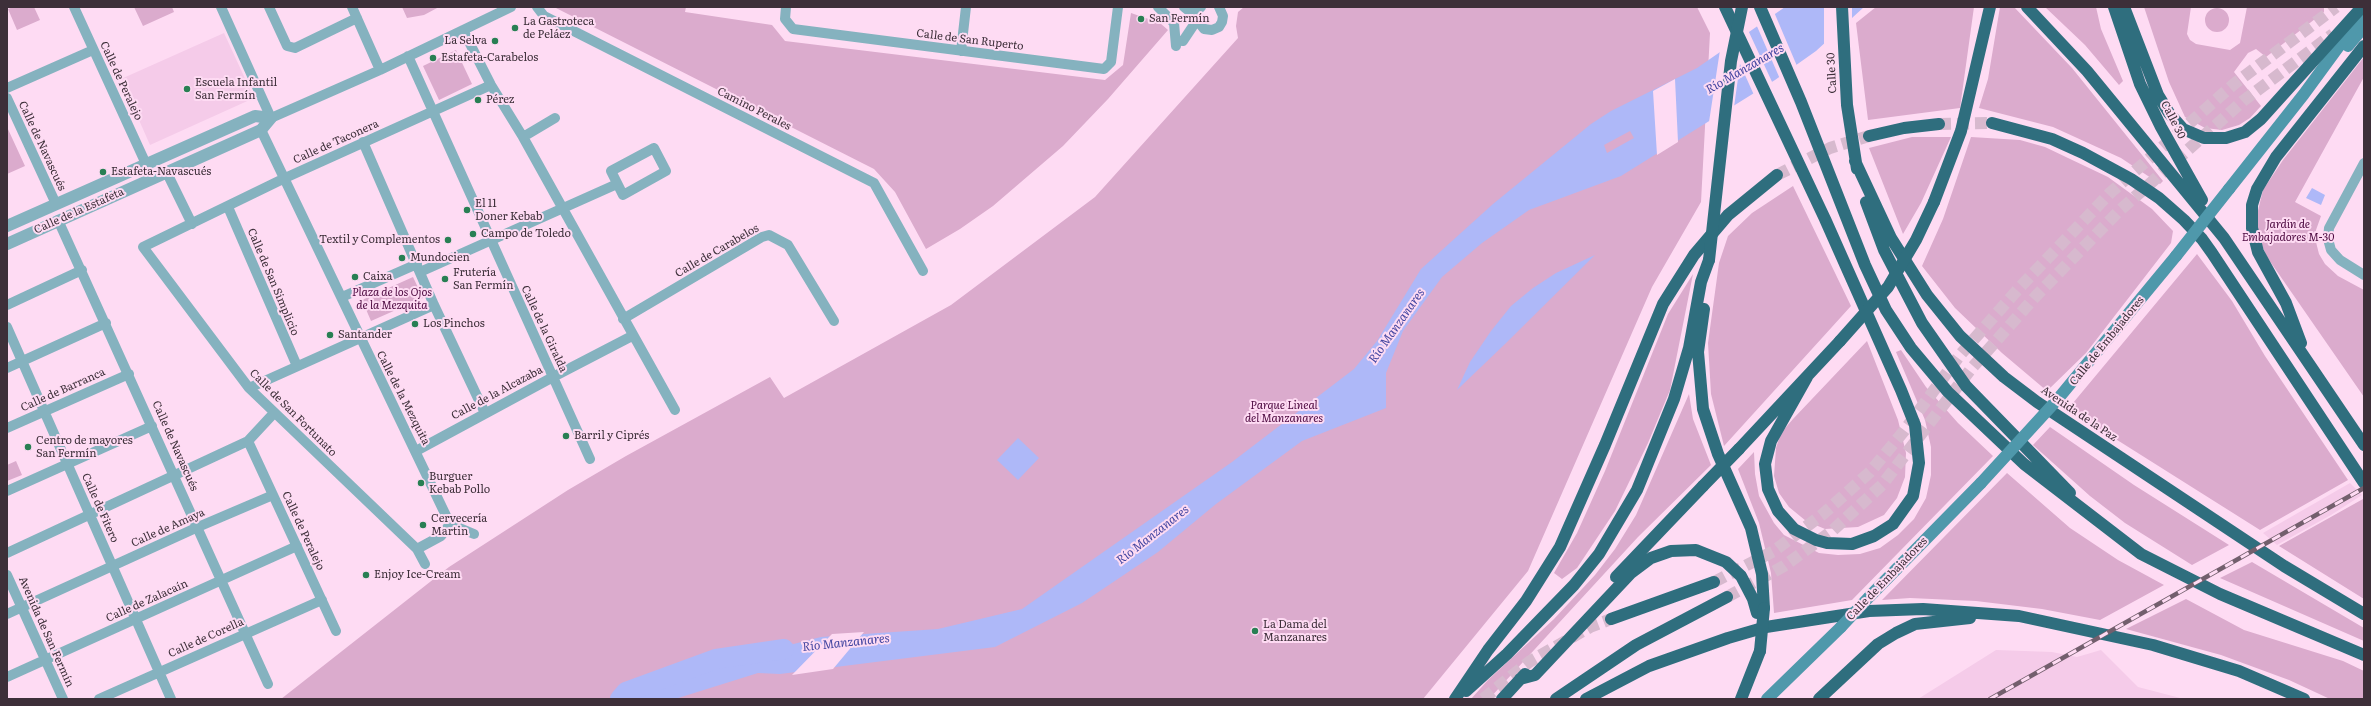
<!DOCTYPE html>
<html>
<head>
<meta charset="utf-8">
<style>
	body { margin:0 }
	#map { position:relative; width:2371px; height:706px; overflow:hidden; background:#fedbf3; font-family:Literata,serif }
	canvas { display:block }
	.frame { position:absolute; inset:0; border:8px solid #3d2f39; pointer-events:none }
</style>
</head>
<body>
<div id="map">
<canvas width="2371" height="706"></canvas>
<div class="frame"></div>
</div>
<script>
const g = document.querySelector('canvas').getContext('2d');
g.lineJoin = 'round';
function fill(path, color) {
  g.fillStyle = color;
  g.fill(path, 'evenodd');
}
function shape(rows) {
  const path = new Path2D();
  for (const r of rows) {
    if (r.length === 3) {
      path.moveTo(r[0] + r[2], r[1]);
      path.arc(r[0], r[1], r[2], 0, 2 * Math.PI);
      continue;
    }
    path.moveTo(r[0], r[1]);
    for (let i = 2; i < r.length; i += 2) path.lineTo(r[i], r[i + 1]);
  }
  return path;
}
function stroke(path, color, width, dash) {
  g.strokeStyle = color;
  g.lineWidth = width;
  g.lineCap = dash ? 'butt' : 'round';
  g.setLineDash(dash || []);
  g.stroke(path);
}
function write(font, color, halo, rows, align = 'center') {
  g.font = font + ' Literata,serif';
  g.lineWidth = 4;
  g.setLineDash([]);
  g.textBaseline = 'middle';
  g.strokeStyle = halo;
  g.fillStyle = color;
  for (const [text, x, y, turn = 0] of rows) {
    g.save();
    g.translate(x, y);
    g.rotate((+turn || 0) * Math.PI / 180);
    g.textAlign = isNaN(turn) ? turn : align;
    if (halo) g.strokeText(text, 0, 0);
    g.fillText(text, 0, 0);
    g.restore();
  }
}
fill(shape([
	[224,33,254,98,150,145,121,79],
	[2350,483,2362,495,2331,515,2277,545,2263,533],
	[1996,650,2052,652,2077,657,2101,650,2138,687,2184,699,1918,699]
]), '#f5cbe9');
fill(shape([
	[13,7,34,7,40,20,17,30,8,9],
	[134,7,172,7,174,12,143,26],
	[402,7,439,7,424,15,407,18],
	[554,7,686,7,685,12,772,25,785,41,1105,80,1123,65,1131,13,1160,23,1168,30,1108,99,1063,146,993,206,960,229,926,249,895,192,874,169],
	[1244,7,1697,7,1710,33,1701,202,1652,287,1528,571,1423,699,281,699,449,567,568,490,626,456,770,377,784,398,951,305,1095,197,1238,38,1236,26,1238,12],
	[1876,7,1974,7,1960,108,1868,120,1856,23],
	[2000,7,2014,7,2072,68,2163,181,2160,184,2121,158,2053,127,1979,108,1988,79],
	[2045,7,2096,7,2101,29,2123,81,2119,85,2085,45],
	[2144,7,2191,7,2187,34,2190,40,2196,44,2230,50,2240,43,2247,7,2324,7,2324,12,2266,57,2256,49,2248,53,2234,72,2261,106,2250,118,2239,125,2222,130,2205,128,2185,117,2169,82],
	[2217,20,12],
	[456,50,472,84,439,100,423,66],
	[2364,57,2364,77,2295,202,2321,216,2316,230,2316,242,2319,254,2325,264,2338,276,2364,290,2364,397,2267,257,2260,241,2256,219,2263,190,2283,160],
	[7,127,25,166,7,174],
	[1912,137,1951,137,1921,203,1903,234,1869,148],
	[1971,137,2020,140,2045,147,2068,158,2108,177,2152,209,2173,231,2171,243,2086,353,2047,391,2002,353,1955,308,1922,266,1943,219],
	[1793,186,1851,306,1724,446,1711,394,1708,343,1719,263,1728,236,1752,213],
	[2197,254,2232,301,2265,356,2348,480,2260,530,2068,409],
	[1693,274,1670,390,1648,443,1615,511,1577,568,1562,579,1554,573,1577,533,1605,471,1668,314],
	[413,277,423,298,371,321,362,300],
	[1867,341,1898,420,1906,453,1905,477,1897,498,1884,515,1858,527,1825,529,1806,521,1789,507,1779,493,1774,476,1776,448,1781,433,1793,419],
	[1901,350,1926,387,1958,423,1993,456,1852,600,1774,613,1771,573,1759,523,1738,469,1754,452,1755,474,1759,496,1774,523,1784,535,1819,553,1838,555,1860,554,1880,548,1898,535,1914,519,1926,498,1931,475,1931,447,1925,420,1896,352],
	[1689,394,1693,419,1711,465,1638,537,1489,699,1471,699,1488,680,1554,619,1595,575,1615,549,1636,515],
	[2050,427,2134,485,2229,545,2192,565,2125,523,2090,496,2033,445],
	[16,461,22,475,7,481,7,465],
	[2007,473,2070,528,2118,560,2164,585,2100,620,2042,609,1976,601,1910,598,1882,600],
	[2363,499,2364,500,2364,599,2279,546],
	[2252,562,2364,628,2364,641,2220,578],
	[2186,599,2244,630,2343,661,2364,671,2364,699,2330,699,2289,680,2221,655,2126,629]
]), '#dbabcd');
fill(shape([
	[1785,7,1864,7,1816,51,1775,80,1621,176,1529,210,1482,243,1442,277,1403,331,1386,373,1386,408,1302,441,1216,504,1158,552,1082,603,995,647,780,674,758,673,675,699,616,699,625,692,660,678,821,637,938,629,1022,609,1232,462,1354,369,1377,341,1421,269,1493,204,1591,124,1611,111,1697,68],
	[1630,131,1634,138,1607,153,1604,145],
	[2312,188,2325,195,2321,205,2306,198],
	[1595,255,1505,344,1457,390,1470,362,1491,331,1511,306,1533,288,1556,273],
	[1018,438,1039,458,1018,480,997,460]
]), '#aeb8f8');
fill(shape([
	[1824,7,1852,7,1852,21,1824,46],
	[1774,12,1797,66,1780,79,1756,24],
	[1748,30,1773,84,1754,95,1740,64,1734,107,1709,122,1720,50],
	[1675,79,1678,142,1657,155,1653,91],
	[864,632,833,669,792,675,832,634]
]), '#fedbf3');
stroke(shape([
	[620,699,626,692,716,659,784,649]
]), '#aeb8f8', 20);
stroke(shape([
	[1939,124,1992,123],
	[1777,175,1830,148,1869,136],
	[1714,582,1774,551,1823,514,1870,472,1904,431,1960,355,2020,287,2110,193,2234,84,2336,7],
	[1727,597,1784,566,1832,531,1882,485,1971,369,2036,296,2118,212,2243,101,2333,34],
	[1483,699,1529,662,1590,627,1611,619]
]), '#d7b9ce', 12, [12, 6]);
stroke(shape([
	[74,7,146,164],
	[221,7,271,118,380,70,511,7],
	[269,7,287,46,295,48,357,18],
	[352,7,380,70],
	[537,7,544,16,874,183,923,271],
	[786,7,785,19,793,29,1104,69,1111,62,1118,7],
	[1158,7,1174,23,1176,46],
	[1184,7,1196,17],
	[1201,7,1197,11,1197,20,1204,29,1212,30,1219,27,1222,22,1223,16,1219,7],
	[463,30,491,85,523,137,675,410],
	[1183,41,1197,20],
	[961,51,966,7],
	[408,56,590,459],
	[7,88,93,50],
	[7,98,56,204],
	[261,130,450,524],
	[523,137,555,118],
	[363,142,434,305,485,413],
	[654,148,666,171,623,195,611,171,654,148],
	[2364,163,2329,228,2328,239,2331,250,2340,260,2364,275],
	[167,173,192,224],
	[228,207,297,366],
	[58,220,268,684],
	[420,272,617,184],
	[342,297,417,264],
	[7,305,82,270],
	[623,319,762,237,769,235,788,245,834,321],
	[7,327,171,699],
	[7,368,106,323],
	[249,388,434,305],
	[7,428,129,374],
	[248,441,336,631],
	[416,451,553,377,632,336],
	[7,491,152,426],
	[417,549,441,536,450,524,474,534],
	[7,553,248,441,274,413],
	[425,564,417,549,249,388,143,247,285,178,491,85],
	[7,575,63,699],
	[7,614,198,527,273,495],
	[7,677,297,546],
	[99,699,322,600]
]), '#85b2bf', 10);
stroke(shape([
	[7,226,255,116,271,118],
	[7,244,261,130,271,118]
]), '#85b2bf', 12);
stroke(shape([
	[2348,46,2364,27],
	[2229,189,2304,94,2364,12],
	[2057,400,2176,256],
	[1870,596,1981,483],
	[1767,699,1841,627]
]), '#4f98ab', 12);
stroke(shape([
	[1725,7,1825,219,1901,390,1915,425,1919,463,1913,496,1893,524,1874,536,1852,544,1827,543,1816,540,1794,529,1778,511,1768,489,1765,464,1771,441,1807,377],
	[1760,7,1801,102,1865,265,1886,310,1911,348,1948,392,2024,464,2141,554,2220,594,2364,655],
	[1842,7,1847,105,1857,169],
	[2027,7,2087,71,2224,238,2364,445],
	[2114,7,2140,84,2161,127,2202,200],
	[2124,7,2158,95,2169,113,2183,129,2204,138,2226,138,2245,132,2261,119,2362,7],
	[1992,123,2052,139,2083,153,2131,179,2159,198,2184,220,2202,239,2212,253,2364,483],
	[1869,136,1904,128,1939,124],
	[1855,161,1891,238,1927,295,1960,336,2004,377,2037,402,2284,566,2364,614],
	[1866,202,1884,250,1922,323,1966,386,2070,493],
	[1934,202,1961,131,1990,7],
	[1704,309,1698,352,1703,409,1718,454,1751,528,1762,574,1764,608],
	[2301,343,2286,303,2258,252,2252,228,2252,205,2257,189,2276,157,2364,46],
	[1739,449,1840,341],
	[1616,577,1703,486],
	[1611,619,1714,582],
	[1520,679,1535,675,1631,573,1651,558,1671,551,1696,550,1726,562,1741,576,1753,599,1757,613],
	[1466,691,1507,654,1574,585,1599,554,1637,490,1674,399,1689,348,1701,282,1709,260],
	[1455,699,1488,650,1526,601,1560,547,1605,445,1663,304,1694,255,1728,215,1777,175],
	[1502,699,1525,674],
	[1556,699,1636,645,1727,597],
	[1586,699,1649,666,1728,638,1766,627,1869,611,1923,609,2019,616,2153,645,2239,671,2304,699],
	[1741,699,1760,651],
	[1819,699,1878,644,1896,633,1915,624,1970,618]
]), '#2f6e7e', 12);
const rail = shape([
	[1990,699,2364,488]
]);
stroke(rail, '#735f6d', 4.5);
stroke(rail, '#fedbf3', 3, [9]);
stroke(shape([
	[2176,256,2229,189],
	[1981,483,2057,400],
	[1841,627,1870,596]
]), '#4f98ab', 12);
stroke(shape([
	[1709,260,1731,61,1742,7],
	[1840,341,1888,287,1916,240,1934,202],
	[1703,486,1739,449],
	[1760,651,1764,608]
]), '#2f6e7e', 12);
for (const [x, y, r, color] of [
	[1141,19,4,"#287f53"],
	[515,28,4,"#287f53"],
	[495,41,4,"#287f53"],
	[433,58,4,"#287f53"],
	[187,89,4,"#287f53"],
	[478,100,4,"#287f53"],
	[103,172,4,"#287f53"],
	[467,210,4,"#287f53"],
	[473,234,4,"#287f53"],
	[448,240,4,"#287f53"],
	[402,258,4,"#287f53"],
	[355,277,4,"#287f53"],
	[445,279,4,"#287f53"],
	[415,324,4,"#287f53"],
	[330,335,4,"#287f53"],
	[566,436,4,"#287f53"],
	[28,447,4,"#287f53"],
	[421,483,4,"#287f53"],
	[423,525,4,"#287f53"],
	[366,575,4,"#287f53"],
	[1255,631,4,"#287f53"]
]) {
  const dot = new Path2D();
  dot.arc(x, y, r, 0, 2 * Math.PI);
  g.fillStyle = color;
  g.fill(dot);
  stroke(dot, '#fedbf3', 1.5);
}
write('11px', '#3d2f39', '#fedbf3', [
	["San Fermín",1149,19],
	["La Gastroteca",523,22],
	["de Peláez",523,35],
	["La Selva",487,41,"right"],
	["Estafeta-Carabelos",441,58],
	["Escuela Infantil",195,83],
	["San Fermín",195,96],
	["Pérez",486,100],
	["Estafeta-Navascués",111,172],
	["El 11",475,204],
	["Doner Kebab",475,217],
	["Campo de Toledo",481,234],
	["Textil y Complementos",440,240,"right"],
	["Mundocien",410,258],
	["Frutería",453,273],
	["San Fermín",453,286],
	["Caixa",363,277],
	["Los Pinchos",423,324],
	["Santander",338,335],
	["Barril y Ciprés",574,436],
	["Centro de mayores",36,441],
	["San Fermín",36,454],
	["Burguer",429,477],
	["Kebab Pollo",429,490],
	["Cervecería",431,519],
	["Martin",431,532],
	["Enjoy Ice-Cream",374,575],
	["La Dama del",1263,625],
	["Manzanares",1263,638]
], 'left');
write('11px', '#3d2f39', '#fedbf3', [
	["Calle de San Ruperto",970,40,7],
	["Calle 30",1832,73,-93],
	["Calle de Peralejo",121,81,65],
	["Camino Perales",754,109,27],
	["Calle 30",2173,120,63],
	["Calle de Taconera",336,142,-24],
	["Calle de Navascués",42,146,65],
	["Calle de la Estafeta",79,211,-24],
	["Calle de Carabelos",717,251,-30],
	["Calle de San Simplicio",273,282,67],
	["Calle de la Giralda",544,329,65],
	["Calle de Embajadores",2107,341,-51],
	["Calle de Barranca",63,390,-24],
	["Calle de la Alcazaba",497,393,-28],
	["Calle de la Mezquita",403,398,63],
	["Calle de San Fortunato",293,413,45],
	["Avenida de la Paz",2079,414,34],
	["Calle de Navascués",175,446,66],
	["Calle de Fitero",100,508,66],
	["Calle de Amaya",168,528,-24],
	["Calle de Peralejo",303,531,65],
	["Calle de Embajadores",1887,579,-46],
	["Calle de Zalacaín",147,601,-24],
	["Avenida de San Fermín",46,632,66],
	["Calle de Corella",206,638,-24]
]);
write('italic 11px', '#4c083f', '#fedbf3', [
	["Jardín de",2288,225],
	["Embajadores M-30",2288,238],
	["Plaza de los Ojos",392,293],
	["de la Mezquita",392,306],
	["Parque Lineal",1284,406],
	["del Manzanares",1284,419]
]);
write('italic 12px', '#4245a0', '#fedbf3', [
	["Río Manzanares",1745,69,-30],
	["Río Manzanares",1397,326,-55],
	["Río Manzanares",1153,535,-38],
	["Río Manzanares",846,643,-6]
]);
</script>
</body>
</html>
